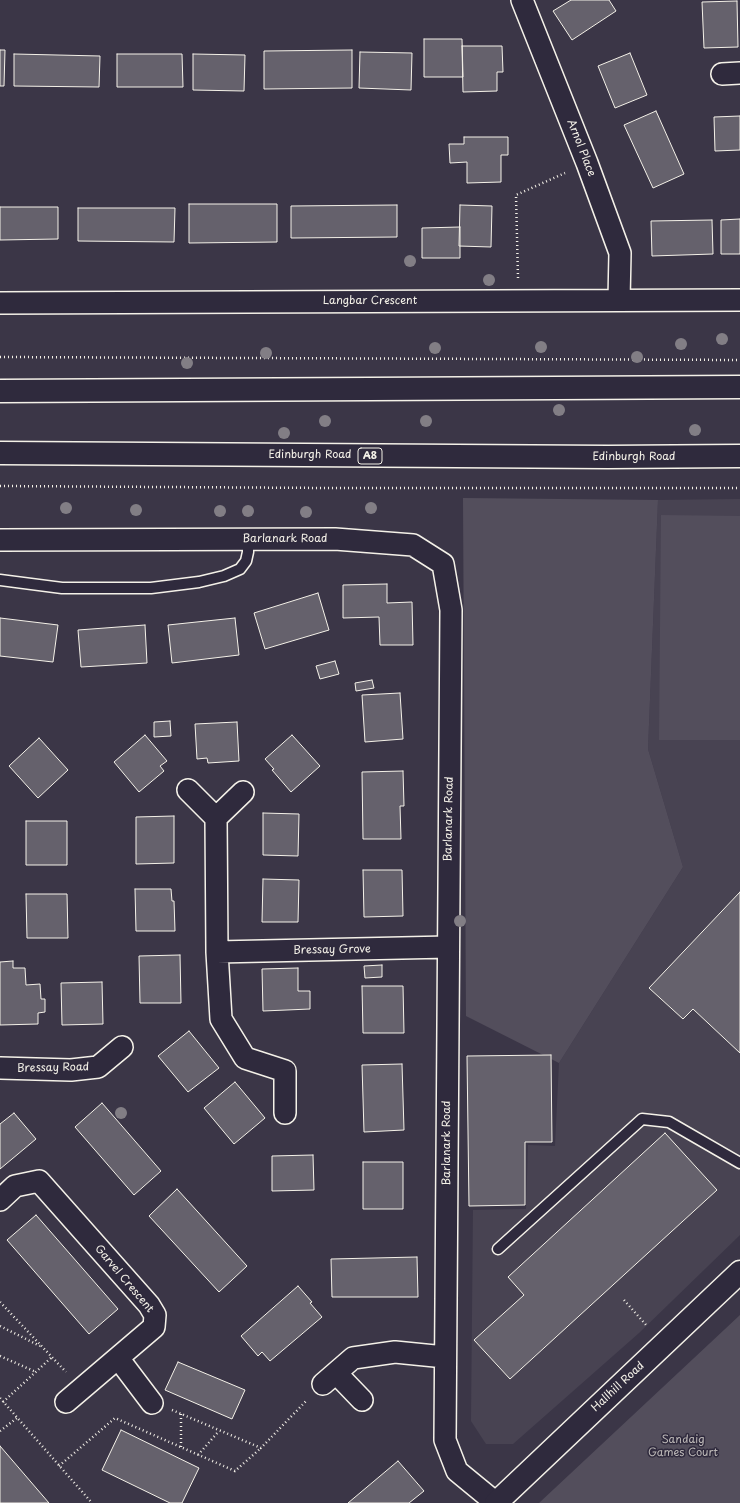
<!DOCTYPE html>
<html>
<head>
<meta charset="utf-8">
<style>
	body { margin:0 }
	canvas { display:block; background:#3b3647 }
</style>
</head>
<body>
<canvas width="740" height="1503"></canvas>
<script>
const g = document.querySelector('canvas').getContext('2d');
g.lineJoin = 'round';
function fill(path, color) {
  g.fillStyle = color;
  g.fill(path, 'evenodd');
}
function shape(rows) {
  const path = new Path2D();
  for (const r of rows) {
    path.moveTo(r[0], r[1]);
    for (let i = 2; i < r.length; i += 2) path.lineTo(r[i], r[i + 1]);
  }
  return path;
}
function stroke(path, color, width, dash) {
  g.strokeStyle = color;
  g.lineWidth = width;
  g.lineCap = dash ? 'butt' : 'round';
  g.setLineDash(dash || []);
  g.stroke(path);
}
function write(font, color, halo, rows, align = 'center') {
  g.font = font + ' "Playpen Sans",sans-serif';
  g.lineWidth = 3;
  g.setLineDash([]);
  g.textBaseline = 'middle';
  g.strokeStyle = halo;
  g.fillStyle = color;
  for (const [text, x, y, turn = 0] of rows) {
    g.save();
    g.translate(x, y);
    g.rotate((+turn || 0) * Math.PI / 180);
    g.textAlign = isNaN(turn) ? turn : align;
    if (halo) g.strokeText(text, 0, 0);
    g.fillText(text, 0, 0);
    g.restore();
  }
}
fill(shape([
	[740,499,740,1235,639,1333,513,1444,486,1444,471,1421,473,1210,526,1209,528,1145,555,1146,559,1063,683,867,648,749,658,500]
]), '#484352');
fill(shape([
	[463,498,658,500,648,749,683,867,559,1063,466,1016],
	[661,515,740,516,740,740,659,740],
	[740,1315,740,1503,539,1503]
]), '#534e5c');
const building = shape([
	[571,0,609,0,616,11,572,40,553,11,571,0],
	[737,1,738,47,704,48,702,2,737,1],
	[424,39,462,39,463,77,424,77,424,39],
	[462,46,502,46,503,72,497,72,497,91,463,92,462,46],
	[0,50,5,50,4,86,0,86,0,50],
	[352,50,352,88,264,89,264,51,352,50],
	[360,52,412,53,411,90,359,88,360,52],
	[630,53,647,95,615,108,598,66,630,53],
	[14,54,100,56,99,87,14,86,14,54],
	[117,54,182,54,183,87,117,87,117,54],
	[193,54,245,55,244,91,193,90,193,54],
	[656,111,684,174,653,188,624,125,656,111],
	[740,116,740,150,715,151,714,117,740,116],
	[464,137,508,137,508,155,501,155,501,182,467,183,467,162,450,163,449,144,464,144,464,137],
	[189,204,277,204,277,242,189,243,189,204],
	[397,205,397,237,291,238,291,206,397,205],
	[460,205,492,206,491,247,459,246,460,205],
	[0,207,58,207,58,239,0,240,0,207],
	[78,208,175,208,174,242,78,241,78,208],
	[740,219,740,254,721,254,721,220,740,219],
	[712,220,713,254,652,256,651,221,712,220],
	[460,227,460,258,422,258,422,228,460,227],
	[387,584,387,603,412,602,413,645,380,645,379,617,343,618,343,585,387,584],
	[318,593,329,630,265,649,254,613,318,593],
	[0,618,58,625,53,662,0,656,0,618],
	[235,618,239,655,172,663,168,625,235,618],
	[145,625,147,663,81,667,78,630,145,625],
	[335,661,339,674,320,679,316,666,335,661],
	[372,680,374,688,356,691,355,683,372,680],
	[400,693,403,739,365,742,362,695,400,693],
	[170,721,171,736,154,737,154,722,170,721],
	[237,722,239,761,208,763,207,758,197,759,195,724,237,722],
	[145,735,167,761,160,766,164,771,139,792,114,762,145,735],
	[292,735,320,766,291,792,272,770,274,769,265,759,292,735],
	[39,738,68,770,38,798,9,766,39,738],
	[403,771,404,806,400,806,401,839,363,839,362,772,403,771],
	[263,813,299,814,298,856,263,855,263,813],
	[174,816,174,863,136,864,136,817,174,816],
	[26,821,67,821,67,865,26,865,26,821],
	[363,870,402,870,403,916,364,917,363,870],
	[263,879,299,880,298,922,262,922,263,879],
	[135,889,171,889,172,901,174,901,175,931,136,931,135,889],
	[740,892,740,1053,693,1009,683,1019,649,988,740,892],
	[26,894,67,894,68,938,27,938,26,894],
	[180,955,181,1003,140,1003,139,956,180,955],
	[13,961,13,968,25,968,26,985,40,984,41,999,45,999,45,1012,38,1013,38,1024,0,1025,0,962,13,961],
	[382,965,382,977,365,978,364,966,382,965],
	[298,968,298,991,310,991,310,1009,263,1011,262,969,298,968],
	[102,982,103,1024,62,1025,61,983,102,982],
	[362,986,403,986,404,1033,363,1033,362,986],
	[189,1031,219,1068,188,1092,158,1056,189,1031],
	[551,1055,552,1142,525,1142,525,1205,469,1206,467,1056,551,1055],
	[402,1064,404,1130,364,1132,362,1065,402,1064],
	[235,1082,265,1118,234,1144,204,1108,235,1082],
	[102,1103,161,1171,134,1195,75,1127,102,1103],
	[14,1113,36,1139,0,1169,0,1124,14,1113],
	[665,1133,717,1190,510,1379,474,1340,524,1295,508,1277,665,1133],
	[313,1155,314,1190,272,1191,272,1156,313,1155],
	[363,1162,403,1162,403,1209,363,1209,363,1162],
	[177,1189,247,1266,219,1292,149,1216,177,1189],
	[36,1215,118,1309,89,1334,7,1240,36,1215],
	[417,1257,418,1297,332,1297,331,1259,417,1257],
	[298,1286,312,1302,310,1303,322,1317,270,1361,262,1352,258,1356,241,1336,298,1286],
	[178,1362,245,1390,232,1419,165,1390,178,1362],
	[121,1430,199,1468,182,1503,170,1503,102,1470,121,1430],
	[0,1446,49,1503,0,1503,0,1446],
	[398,1461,424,1491,409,1503,348,1503,398,1461]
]);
fill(building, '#65616c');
stroke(building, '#f4f1e8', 1);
const service = shape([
	[0,580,62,588,151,588,199,582,224,576,240,569,246,561,248,552,248,540],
	[498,1249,642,1119,669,1122,740,1163]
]);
const minor = shape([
	[522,0,587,163,620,253,619,300],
	[722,74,740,73],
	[0,303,740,300],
	[0,540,335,539,413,545,443,564,451,610,445,1440,457,1471,496,1503],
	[188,790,216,818,217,952,221,1019,245,1058,285,1071,285,1113],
	[216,818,243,792],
	[217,952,448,947],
	[0,1068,71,1070,98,1067,122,1047],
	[0,1200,15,1186,39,1181,149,1305,155,1315,154,1327,66,1402],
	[118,1358,152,1403],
	[336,1373,362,1400],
	[323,1384,353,1358,395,1352,445,1357]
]);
const tertiary = shape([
	[496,1503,740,1272]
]);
const primary = shape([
	[0,391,740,387],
	[0,453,608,457,740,456]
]);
stroke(service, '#f4f1e8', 13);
stroke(minor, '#f4f1e8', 24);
stroke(tertiary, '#f4f1e8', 25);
stroke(primary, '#f4f1e8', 25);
stroke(shape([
	[518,278,516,195,565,173],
	[0,357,740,360],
	[0,486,329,488,740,488],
	[624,1300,647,1326],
	[0,1302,66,1372],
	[0,1326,40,1346],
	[0,1356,36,1372],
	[0,1398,92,1503],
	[3,1402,52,1357],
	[172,1410,261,1448,307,1400],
	[0,1431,17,1418],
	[181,1447,181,1414],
	[198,1455,219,1431],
	[59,1466,115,1418,235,1471,261,1448]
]), '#f4f1e8', 2.5, [1, 3]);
stroke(service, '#2f2a3d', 10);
stroke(minor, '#2f2a3d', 21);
stroke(tertiary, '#2f2a3d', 22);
stroke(primary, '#2f2a3d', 22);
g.fillStyle = '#827e85';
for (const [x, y] of [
	[410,261],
	[489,280],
	[722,339],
	[681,344],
	[541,347],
	[435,348],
	[266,353],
	[637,357],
	[187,363],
	[559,410],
	[325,421],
	[426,421],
	[695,430],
	[284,433],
	[66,508],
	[371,508],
	[136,510],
	[220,511],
	[248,511],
	[306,512],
	[460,921],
	[121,1113]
]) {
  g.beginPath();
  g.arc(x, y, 6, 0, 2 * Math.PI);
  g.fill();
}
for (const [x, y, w] of [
	[370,456,24]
]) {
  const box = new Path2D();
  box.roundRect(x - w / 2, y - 8, w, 16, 3);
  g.fillStyle = '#2f2a3d';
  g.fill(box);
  stroke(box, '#f4f1e8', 1);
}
write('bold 10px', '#f4f1e8', null, [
	["A8",370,456]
]);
write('11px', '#f4f1e8', '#2f2a3d', [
	["Arnol Place",581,148,69],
	["Langbar Crescent",370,301],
	["Edinburgh Road",310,455],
	["Edinburgh Road",634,457],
	["Barlanark Road",285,539],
	["Barlanark Road",449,819,-89],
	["Bressay Grove",332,950,-1],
	["Bressay Road",53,1068,-1],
	["Barlanark Road",447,1143,-90],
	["Garvel Crescent",124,1279,50],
	["Hallhill Road",618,1387,-43]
]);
write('11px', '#bcb8b7', '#2f2a3d', [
	["Sandaig",683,1440],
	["Games Court",683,1453]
]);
</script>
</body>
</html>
